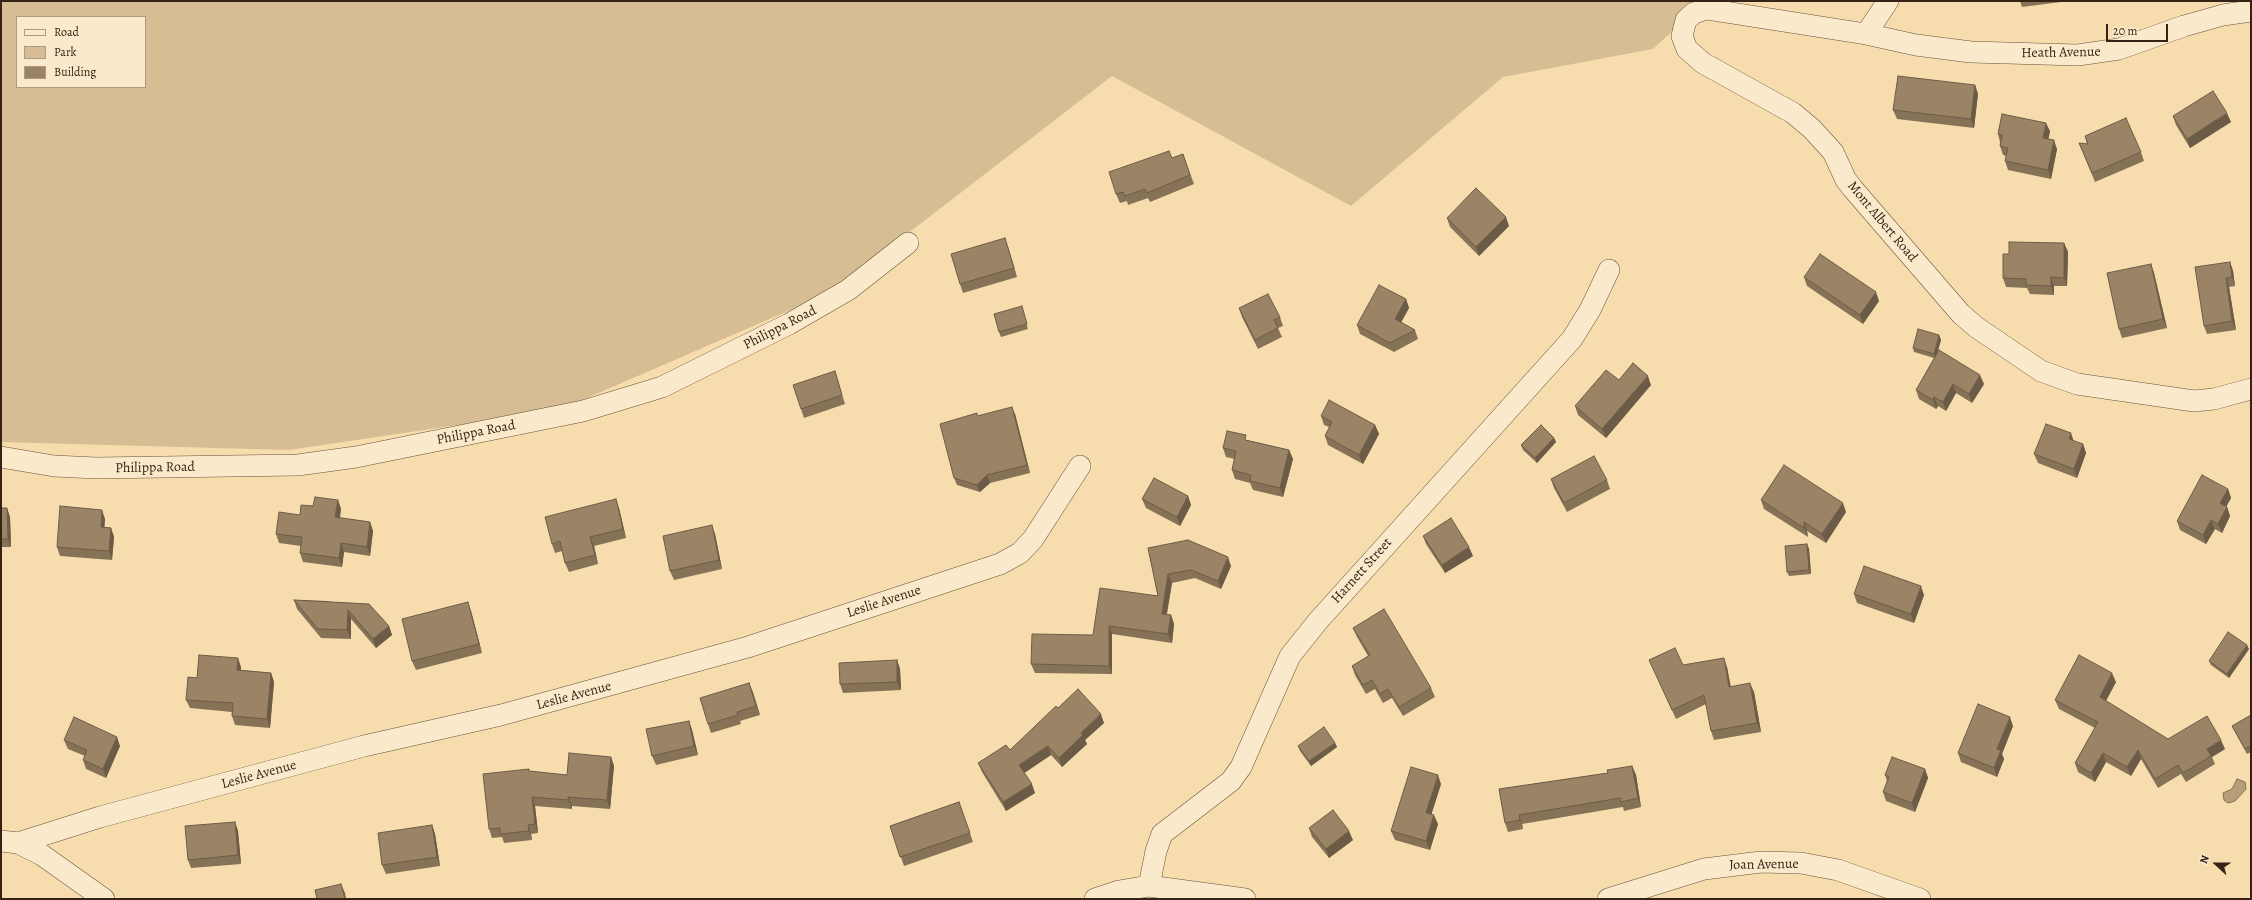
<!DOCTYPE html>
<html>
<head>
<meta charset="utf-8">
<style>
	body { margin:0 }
	#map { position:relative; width:2252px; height:900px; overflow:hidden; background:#f7ddad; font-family:Alegreya,serif }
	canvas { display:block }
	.frame { position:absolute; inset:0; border:2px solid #372316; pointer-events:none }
	.legend { position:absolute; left:16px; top:16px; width:130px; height:72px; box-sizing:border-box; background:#fae9ca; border:1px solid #ac9a82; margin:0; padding:5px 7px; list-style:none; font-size:12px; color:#372316 }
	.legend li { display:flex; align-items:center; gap:8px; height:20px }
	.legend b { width:20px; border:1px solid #ac9a82 }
	.north { position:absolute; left:2196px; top:844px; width:40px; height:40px; -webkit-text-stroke:3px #fae9ca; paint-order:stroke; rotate:291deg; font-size:11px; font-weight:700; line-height:16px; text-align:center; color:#372316 }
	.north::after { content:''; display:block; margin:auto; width:14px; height:18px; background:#372316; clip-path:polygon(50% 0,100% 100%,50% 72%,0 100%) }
	.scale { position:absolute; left:2106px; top:24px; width:62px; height:18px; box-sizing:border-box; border:2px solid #372316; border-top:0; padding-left:5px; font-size:12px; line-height:14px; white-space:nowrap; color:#372316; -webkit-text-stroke:3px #fae9ca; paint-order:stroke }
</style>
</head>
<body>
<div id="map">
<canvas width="2252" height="900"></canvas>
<div class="frame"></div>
<ul class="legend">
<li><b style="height:5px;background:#fae9ca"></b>Road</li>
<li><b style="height:11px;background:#d6bd93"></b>Park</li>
<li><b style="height:11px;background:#9b8465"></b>Building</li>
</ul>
<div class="north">N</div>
<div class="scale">20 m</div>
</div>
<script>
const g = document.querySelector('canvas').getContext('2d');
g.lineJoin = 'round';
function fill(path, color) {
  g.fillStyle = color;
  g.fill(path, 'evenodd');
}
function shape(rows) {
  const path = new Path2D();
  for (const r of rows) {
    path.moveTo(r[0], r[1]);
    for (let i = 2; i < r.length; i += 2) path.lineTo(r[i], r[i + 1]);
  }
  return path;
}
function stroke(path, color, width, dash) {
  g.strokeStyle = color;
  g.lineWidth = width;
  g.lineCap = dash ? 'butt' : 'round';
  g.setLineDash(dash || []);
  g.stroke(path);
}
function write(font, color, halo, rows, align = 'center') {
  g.font = font + ' Alegreya,serif';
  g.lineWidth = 3.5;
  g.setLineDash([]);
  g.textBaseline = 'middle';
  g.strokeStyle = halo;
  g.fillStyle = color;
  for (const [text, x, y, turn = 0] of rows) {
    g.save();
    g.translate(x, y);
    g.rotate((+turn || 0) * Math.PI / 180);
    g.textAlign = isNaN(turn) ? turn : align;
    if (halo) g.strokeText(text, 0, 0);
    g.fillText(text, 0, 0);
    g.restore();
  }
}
fill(shape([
	[1,1,1705,1,1653,49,1503,77,1351,206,1112,76,832,292,559,410,289,450,1,442],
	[17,17,145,17,145,87,17,87]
]), '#d6bd93');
const water = shape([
	[2237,779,2245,782,2246,789,2235,801,2228,803,2224,800,2223,793,2232,789,2237,779]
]);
fill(water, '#b69e7a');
stroke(water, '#836d52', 1);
const minor = shape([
	[2251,11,2223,15,2184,26,2119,49,2078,55,1971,52,1916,45,1866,34,1706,9,1694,13,1686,20,1682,36,1687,49,1703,63,1793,113,1812,129,1833,152,1846,180,1853,189,1961,314,1976,327,2041,371,2077,384,2194,401,2214,399,2251,389],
	[1866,34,1888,1],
	[1,457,54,466,96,468,298,465,356,457,583,411,662,387,789,324,848,290,908,243],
	[1,841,18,843,42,855,104,899],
	[18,843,100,817,364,746,501,715,748,647,1000,564,1020,553,1033,539,1080,466],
	[1149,886,1156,851,1162,834,1231,781,1241,767,1290,656,1318,621,1572,339,1590,310,1609,270],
	[1095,899,1119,891,1149,886,1245,899],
	[1608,899,1704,869,1761,862,1801,863,1838,870,1920,899]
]);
stroke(minor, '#67523c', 22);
stroke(minor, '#fae9ca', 21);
fill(shape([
	[2020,1,2069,1,2022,7],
	[1975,85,1978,94,1974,128,1897,119,1893,110],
	[2173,116,2231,122,2190,148,2176,125],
	[2050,131,2048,139,2057,149,2051,179,2008,170,2005,161,2006,156,2003,155,2000,146,2000,142,1998,134],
	[2085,136,2141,152,2144,161,2095,182,2079,143,2087,144],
	[1183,154,1194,184,1150,202,1148,198,1128,205,1127,201,1120,203,1116,194,1172,158],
	[1447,218,1509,226,1479,256,1450,227],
	[2064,243,2068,252,2067,286,2054,286,2054,295,2030,294,2027,288,2006,287,2003,278,2009,254],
	[1008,247,1017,277,963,293,960,284],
	[2230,262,2233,271,2235,286,2229,287,2236,330,2207,334,2204,326],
	[2151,264,2154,273,2167,328,2122,338,2119,329],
	[1804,277,1879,301,1863,324,1807,286],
	[1406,299,1409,308,1401,322,1415,330,1418,339,1394,352,1360,334,1357,325],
	[1239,308,1280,317,1283,326,1278,328,1282,337,1258,349,1242,317],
	[1023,311,1028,329,1001,337,999,332],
	[1939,335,1941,340,1937,353,1984,384,1972,403,1956,393,1946,411,1938,406,1936,409,1919,399,1916,390,1934,358,1914,352,1913,348],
	[835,371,845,404,804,418,801,409],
	[1619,380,1651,385,1606,438,1578,415,1575,406],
	[1015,414,1030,473,990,483,980,492,957,485,954,478,978,416],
	[1321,416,1375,425,1379,434,1363,464,1328,445,1325,436,1329,427,1324,425],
	[1554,438,1556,442,1537,463,1523,450,1521,445],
	[1247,440,1289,450,1293,459,1283,497,1253,490,1250,483,1235,479,1232,470,1235,459,1226,457,1223,448],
	[2083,444,2086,453,2077,478,2038,463,2034,454],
	[1551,479,1607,480,1610,489,1567,512,1554,488],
	[2228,489,2231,498,2226,507,2227,507,2230,516,2222,533,2215,529,2206,544,2180,530,2177,521],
	[1188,496,1191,505,1180,526,1146,508,1142,499],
	[338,500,341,509,340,518,370,522,373,531,370,556,344,552,342,567,303,562,300,553,301,546,279,543,276,534,300,515,313,506],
	[1761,500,1846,512,1826,543,1807,531,1808,537,1764,509],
	[1,508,7,508,10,517,11,547,1,547],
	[619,508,626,538,594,546,598,564,569,572,565,563,562,551,555,553,552,544],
	[105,519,104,527,111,528,114,537,112,560,60,556,57,547],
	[715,534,722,569,674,580,670,571],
	[1423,536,1473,556,1445,573,1426,544],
	[1807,544,1809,549,1811,574,1789,576,1787,572],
	[1148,548,1231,566,1221,589,1195,578,1172,583,1167,614,1171,615,1174,624,1172,643,1112,634,1112,674,1035,673,1031,664,1093,635,1158,596],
	[1854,594,1924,595,1914,623,1857,603],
	[294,600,328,601,389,626,392,635,376,648,351,619,351,639,321,638,297,609],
	[471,611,482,653,416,670,412,661],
	[1353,628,1431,688,1435,697,1403,716,1392,698,1383,703,1375,689,1366,694,1355,675,1352,666,1368,656,1357,637],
	[2249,649,2229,678,2211,665,2209,661],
	[897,660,900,669,901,690,843,693,840,684],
	[1649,660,1683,665,1727,667,1731,687,1754,692,1761,732,1714,740,1711,731,1706,704,1676,719,1653,668],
	[241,667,241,670,271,673,274,682,270,728,235,725,232,716,232,712,190,708,186,700,197,678],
	[2116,682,2106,701,2168,739,2225,749,2212,757,2215,764,2186,782,2181,774,2158,788,2141,759,2131,776,2106,762,2095,782,2078,772,2075,763,2095,728,2059,709,2055,700],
	[749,683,760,715,740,721,741,724,711,733,708,724],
	[1058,708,1104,723,1085,740,1087,744,1062,767,1051,755,1024,772,1035,793,1006,811,982,772,978,763,1010,750],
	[2251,715,2251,752,2247,754,2234,730,2232,726],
	[689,721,692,730,698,755,656,765,652,756],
	[2013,726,2002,754,2004,759,1997,777,1961,762,1958,753],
	[64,740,120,746,106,778,86,769,83,760,85,756,68,749],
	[1335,743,1337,747,1311,766,1300,751,1298,746],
	[611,757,614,766,610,809,572,806,572,809,535,806,538,833,531,834,532,840,504,843,502,837,492,838,489,829,530,771,567,775],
	[1632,766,1636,775,1641,807,1624,811,1623,807,1522,824,1523,829,1508,832,1505,823,1499,789,1608,773],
	[1925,769,1928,778,1915,812,1886,801,1883,792,1887,781,1885,775],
	[1441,784,1431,815,1438,824,1430,850,1395,840,1391,831],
	[959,802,973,842,904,866,890,826],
	[235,822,238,831,241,864,191,868,188,860],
	[432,825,435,834,440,866,386,874,382,865],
	[1309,828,1353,840,1329,858,1312,837]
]), '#857257');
fill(shape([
	[1975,85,1978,94,1974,128,1971,119],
	[2227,113,2231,122,2190,148,2187,139],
	[2046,123,2050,131,2047,147,2043,138],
	[2054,140,2057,149,2051,179,2048,170],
	[1506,217,1509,226,1479,256,1476,247],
	[1005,238,1008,247,1017,277,1014,268],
	[2064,243,2068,252,2067,286,2064,278],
	[2230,262,2233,271,2235,286,2232,277],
	[2151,264,2154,273,2167,328,2163,319],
	[2051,277,2054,286,2054,295,2051,286],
	[2226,278,2229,287,2236,330,2232,321],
	[1876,292,1879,301,1863,324,1860,315],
	[1406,299,1409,308,1398,328,1395,319],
	[1939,335,1941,340,1936,358,1934,354],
	[1980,375,1984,384,1972,403,1969,394],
	[1648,376,1651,385,1606,438,1602,429],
	[1953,384,1956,393,1946,411,1943,402],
	[1934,397,1938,406,1936,409,1933,400],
	[1012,407,1015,414,1030,473,1027,465],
	[1375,425,1379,434,1363,464,1359,455],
	[2071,433,2074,442,2069,439],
	[1554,438,1556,442,1537,463,1535,458],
	[2083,444,2086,453,2077,478,2074,469],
	[1289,450,1293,459,1283,497,1280,488],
	[987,475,990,483,980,492,977,485],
	[2228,489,2231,498,2223,512,2220,503],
	[1188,496,1191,505,1180,526,1177,517],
	[616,499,619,508,626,538,623,529],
	[338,500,341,509,338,526,335,517],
	[1843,503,1846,512,1826,543,1822,534],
	[2227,507,2230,516,2222,533,2218,524],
	[7,508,10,517,11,547,8,539],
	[102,510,105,519,104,536,101,527],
	[2211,520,2215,529,2206,544,2203,535],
	[370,522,373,531,370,556,367,547],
	[1804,522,1807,531,1808,537,1804,528],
	[712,525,715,534,722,569,719,560],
	[111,528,114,537,112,560,109,551],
	[590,537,594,546,598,564,595,555],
	[341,543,344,552,342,567,339,558],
	[1807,544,1809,549,1811,574,1809,570],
	[1469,547,1473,556,1445,573,1442,565],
	[1228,557,1231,566,1221,589,1218,581],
	[1168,574,1172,583,1165,623,1162,614],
	[1921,586,1924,595,1914,623,1911,614],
	[468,602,471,611,482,653,479,644],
	[348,610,351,619,351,639,347,630],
	[1171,615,1174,624,1172,643,1168,634],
	[389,626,392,635,376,648,373,639],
	[1109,626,1112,634,1112,674,1109,666],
	[2247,645,2249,649,2229,678,2227,674],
	[238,658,241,667,241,679,237,670],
	[1724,658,1727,667,1732,696,1729,687],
	[897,660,900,669,901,690,897,682],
	[271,673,274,682,270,728,267,719],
	[2112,673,2116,682,2103,706,2100,697],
	[749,683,753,692,760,715,756,706],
	[1750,683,1754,692,1761,732,1757,723],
	[1101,714,1104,723,1085,740,1087,744,1062,767,1059,758,1081,733],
	[2010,717,2013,726,2002,754,2004,759,1997,777,1994,768,1997,749],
	[689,721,692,730,698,755,694,746],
	[117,737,120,746,106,778,103,769],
	[2221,740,2225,749,2212,757,2207,749],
	[1335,743,1337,747,1311,766,1309,761],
	[1048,746,1051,755,1023,774,1019,765],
	[2138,750,2141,759,2131,776,2127,767],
	[2103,753,2106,762,2095,782,2091,773],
	[611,757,614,766,610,809,607,800],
	[1632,766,1636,775,1641,807,1638,798],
	[1925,769,1928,778,1915,812,1912,803],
	[1438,775,1441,784,1429,822,1426,813],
	[1032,784,1035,793,1006,811,1003,802],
	[532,797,535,806,538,833,535,824],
	[568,797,572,806,572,809,568,800],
	[1434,815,1438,824,1430,850,1426,841],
	[1519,815,1522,824,1523,829,1520,820],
	[235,822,238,831,241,864,238,855],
	[432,825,435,834,440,866,437,857],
	[528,825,531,834,532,840,529,831],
	[1349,831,1353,840,1329,858,1326,849],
	[341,884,345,893,346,899,345,899]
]), '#6c5c47');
const building = shape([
	[1898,76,1975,85,1971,119,1893,110,1898,76],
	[2213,91,2227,113,2187,139,2173,116,2213,91],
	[2002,114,2046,123,2043,138,2054,140,2048,170,2005,161,2008,148,2000,146,2002,135,1998,134,2002,114],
	[2126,118,2141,152,2092,173,2079,143,2088,144,2085,136,2126,118],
	[1169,151,1172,158,1183,154,1190,175,1147,193,1145,189,1125,196,1123,192,1116,194,1109,172,1169,151],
	[1476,188,1506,217,1476,247,1447,218,1476,188],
	[1005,238,1014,268,960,284,951,254,1005,238],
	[2009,242,2064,243,2064,278,2051,277,2051,286,2026,285,2026,279,2003,278,2003,254,2009,254,2009,242],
	[1820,254,1876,292,1860,315,1804,277,1820,254],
	[2230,262,2232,277,2226,278,2232,321,2204,326,2195,267,2230,262],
	[2151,264,2163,319,2119,329,2107,273,2151,264],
	[1379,285,1406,299,1395,319,1415,330,1390,343,1357,325,1379,285],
	[1268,294,1280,317,1274,320,1278,328,1255,340,1239,308,1268,294],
	[1022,306,1027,324,999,332,994,314,1022,306],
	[1918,329,1939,335,1934,354,1913,348,1918,329],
	[1939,350,1980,375,1969,394,1953,384,1943,402,1934,397,1933,400,1916,390,1939,350],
	[1633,363,1648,376,1602,429,1575,406,1606,370,1619,380,1633,363],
	[835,371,842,395,801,409,793,385,835,371],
	[1329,400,1375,425,1359,455,1325,436,1332,422,1321,416,1329,400],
	[1012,407,1027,465,987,475,977,485,954,478,940,424,977,413,977,416,1012,407],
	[2046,424,2071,433,2069,439,2083,444,2074,469,2034,454,2046,424],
	[1541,425,1554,438,1535,458,1521,445,1541,425],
	[1227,431,1246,435,1245,440,1289,450,1280,488,1250,481,1251,475,1232,470,1236,451,1223,448,1227,431],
	[1594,456,1607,480,1564,503,1551,479,1594,456],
	[1784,465,1843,503,1822,534,1804,522,1804,528,1761,500,1784,465],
	[2202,475,2228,489,2220,503,2227,507,2218,524,2211,520,2203,535,2177,521,2202,475],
	[1154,478,1188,496,1177,517,1142,499,1154,478],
	[315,497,338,500,335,517,370,522,367,547,341,543,339,558,300,553,302,537,276,534,279,512,300,515,301,505,313,506,315,497],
	[616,499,623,529,590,537,595,555,565,563,560,541,552,544,545,517,616,499],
	[60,506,102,510,101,527,111,528,109,551,57,547,60,506],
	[1,508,7,508,8,539,1,539,1,508],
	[1451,518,1469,547,1442,565,1423,536,1451,518],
	[712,525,719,560,670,571,663,536,712,525],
	[1188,540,1228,557,1218,581,1191,570,1168,574,1162,614,1171,615,1168,634,1109,626,1109,666,1031,664,1032,634,1093,635,1100,588,1158,596,1148,548,1188,540],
	[1807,544,1809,570,1787,572,1785,546,1807,544],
	[1864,566,1921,586,1911,614,1854,594,1864,566],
	[294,600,369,604,389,626,373,639,348,610,347,630,318,629,294,600],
	[468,602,479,644,412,661,402,619,468,602],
	[1384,609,1431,688,1399,707,1388,689,1380,694,1372,680,1363,685,1352,666,1370,655,1353,628,1384,609],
	[2228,632,2247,645,2227,674,2209,661,2228,632],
	[1675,648,1683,665,1724,658,1729,687,1750,683,1757,723,1711,731,1704,695,1672,710,1649,660,1675,648],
	[199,655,238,658,237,670,271,673,267,719,232,716,233,703,186,700,188,677,197,678,199,655],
	[2079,655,2112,673,2100,697,2168,739,2207,716,2221,740,2207,749,2211,756,2183,773,2178,765,2155,779,2138,750,2127,767,2103,753,2091,773,2075,763,2098,722,2055,700,2079,655],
	[897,660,897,682,840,684,839,663,897,660],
	[749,683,756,706,737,712,738,715,708,724,700,698,749,683],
	[1078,689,1101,714,1081,733,1083,735,1059,758,1048,746,1019,765,1032,784,1003,802,978,763,1006,745,1010,750,1056,706,1058,708,1078,689],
	[1978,704,2010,717,1997,749,2001,750,1994,768,1958,753,1978,704],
	[2251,715,2251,746,2245,749,2232,726,2251,715],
	[74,717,117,737,103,769,83,760,87,750,64,740,74,717],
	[689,721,694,746,652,756,646,729,689,721],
	[1324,727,1335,743,1309,761,1298,746,1324,727],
	[569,753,611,757,607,800,568,797,568,800,532,797,535,824,528,825,529,831,500,834,500,828,489,829,483,774,529,769,529,771,567,775,569,753],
	[1892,757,1925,769,1912,803,1883,792,1889,777,1885,775,1892,757],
	[1632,766,1638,798,1621,802,1620,798,1519,815,1520,820,1505,823,1499,789,1608,773,1607,770,1632,766],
	[1411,767,1438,775,1426,813,1434,815,1426,841,1391,831,1411,767],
	[959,802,970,833,900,857,890,826,959,802],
	[1333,810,1349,831,1326,849,1309,828,1333,810],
	[235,822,238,855,188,860,185,826,235,822],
	[432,825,437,857,382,865,378,833,432,825],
	[341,884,345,899,317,899,315,890,341,884]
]);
fill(building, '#9b8465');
stroke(building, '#6c5c47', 1);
write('14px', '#372316', '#fae9ca', [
	["Heath Avenue",2061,53,-1],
	["Mont Albert Road",1882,222,50],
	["Philippa Road",780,328,-27],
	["Philippa Road",476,433,-11],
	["Philippa Road",155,468,-1],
	["Harnett Street",1362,571,-48],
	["Leslie Avenue",884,602,-18],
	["Leslie Avenue",574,696,-15],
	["Leslie Avenue",259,775,-15],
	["Joan Avenue",1764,865,-1]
]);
</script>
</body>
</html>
